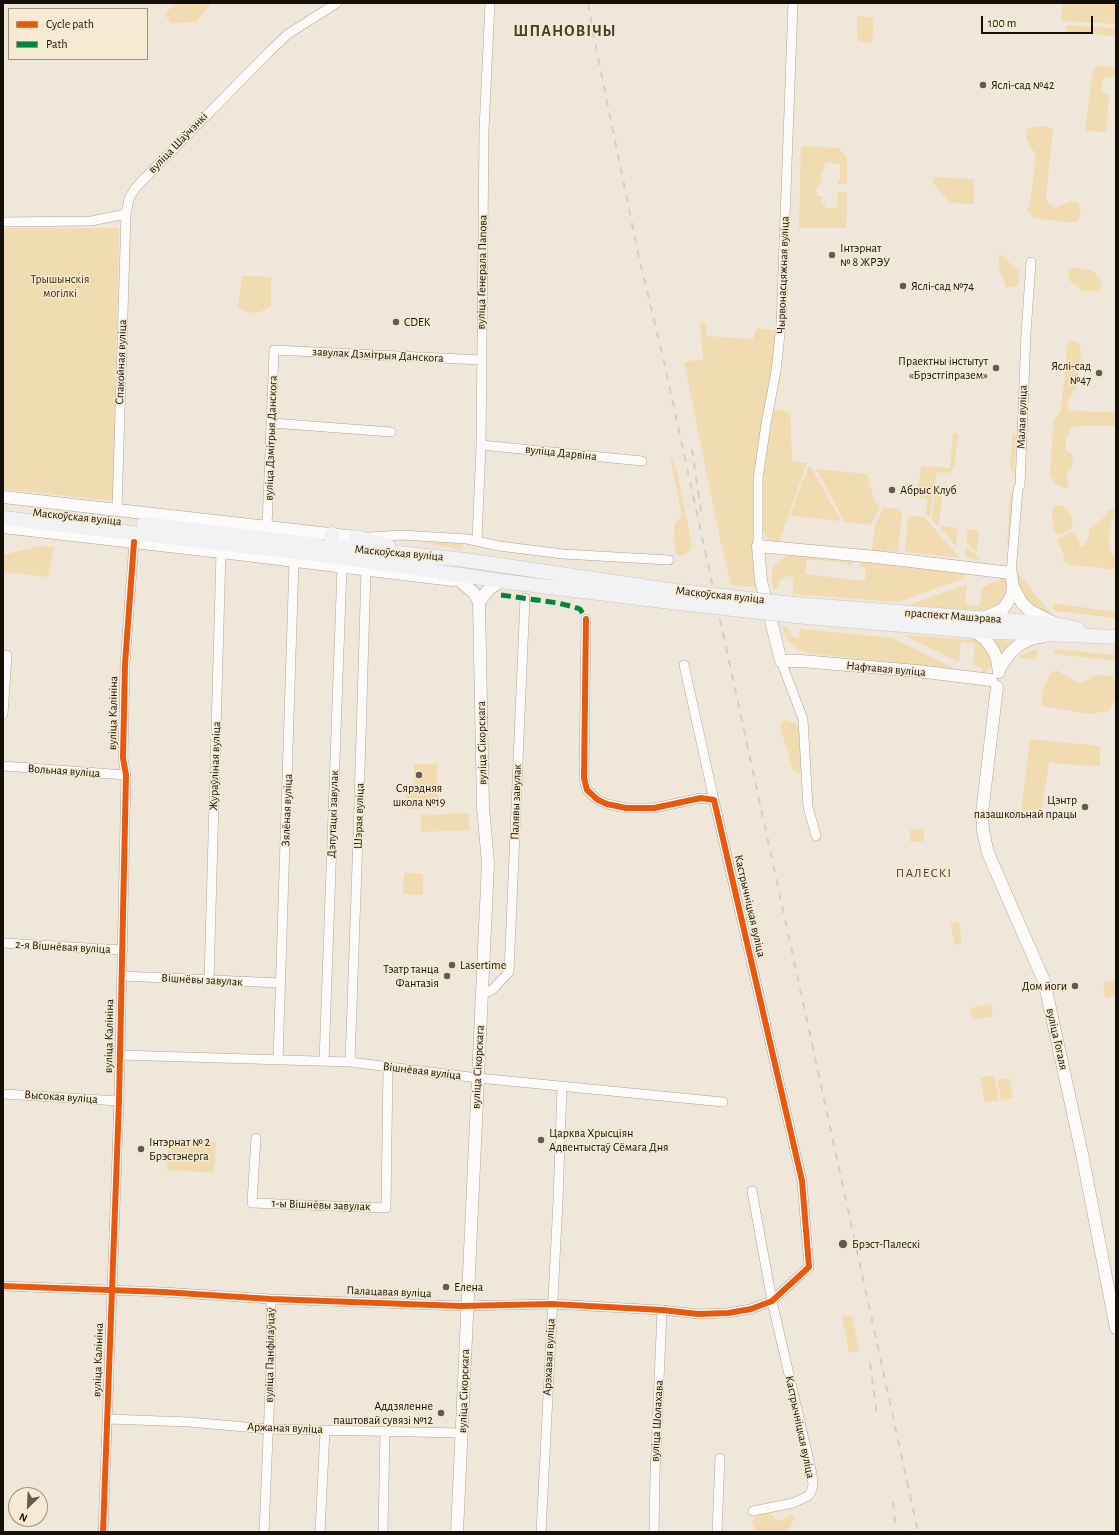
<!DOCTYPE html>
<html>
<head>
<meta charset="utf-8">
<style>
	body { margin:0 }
	#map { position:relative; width:1119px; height:1535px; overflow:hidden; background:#efe7da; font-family:"Alegreya Sans",sans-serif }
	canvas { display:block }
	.frame { position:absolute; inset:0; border:4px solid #141008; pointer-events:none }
	.legend { position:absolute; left:8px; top:8px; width:140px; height:52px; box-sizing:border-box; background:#f7ead2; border:1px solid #9c9381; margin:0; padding:5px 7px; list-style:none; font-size:12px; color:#141008 }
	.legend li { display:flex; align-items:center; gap:8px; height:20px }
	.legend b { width:20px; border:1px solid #9c9381 }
	.north { position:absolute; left:8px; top:1487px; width:40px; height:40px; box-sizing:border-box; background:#f7ead2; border:1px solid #9c9381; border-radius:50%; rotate:204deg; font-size:11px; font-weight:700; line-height:16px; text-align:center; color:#141008 }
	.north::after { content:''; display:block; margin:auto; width:14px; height:18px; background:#615b52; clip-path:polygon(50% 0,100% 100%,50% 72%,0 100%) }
	.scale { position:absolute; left:981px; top:16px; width:112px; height:18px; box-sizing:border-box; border:2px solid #141008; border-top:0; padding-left:5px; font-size:12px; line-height:14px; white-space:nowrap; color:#141008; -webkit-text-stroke:3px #f7ead2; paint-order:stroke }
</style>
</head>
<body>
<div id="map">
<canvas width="1119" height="1535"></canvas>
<div class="frame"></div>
<ul class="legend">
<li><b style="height:5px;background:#e8590c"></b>Cycle path</li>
<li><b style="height:5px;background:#00873e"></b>Path</li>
</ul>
<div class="north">N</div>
<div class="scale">100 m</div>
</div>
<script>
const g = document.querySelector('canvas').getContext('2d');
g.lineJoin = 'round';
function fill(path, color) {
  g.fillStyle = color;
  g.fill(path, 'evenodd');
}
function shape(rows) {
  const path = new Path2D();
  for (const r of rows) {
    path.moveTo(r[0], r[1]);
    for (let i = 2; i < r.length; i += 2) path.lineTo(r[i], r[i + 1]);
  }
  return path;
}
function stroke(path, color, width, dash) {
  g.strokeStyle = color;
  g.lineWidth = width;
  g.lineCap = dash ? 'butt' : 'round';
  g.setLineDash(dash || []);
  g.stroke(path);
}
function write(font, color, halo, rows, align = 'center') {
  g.font = font + ' "Alegreya Sans",sans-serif';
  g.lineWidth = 3;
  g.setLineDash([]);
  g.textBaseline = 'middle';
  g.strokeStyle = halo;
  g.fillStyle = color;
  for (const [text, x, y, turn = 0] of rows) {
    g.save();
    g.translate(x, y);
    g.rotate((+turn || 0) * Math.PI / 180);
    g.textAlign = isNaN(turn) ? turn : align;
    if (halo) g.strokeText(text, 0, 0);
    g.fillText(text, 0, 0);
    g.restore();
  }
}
fill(shape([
	[177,3,212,3,196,22,171,23,164,14],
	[1064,3,1116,3,1116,24,1061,21,1062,9],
	[857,16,874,18,872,43,858,41],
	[1066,25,1116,28,1116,36,1066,32],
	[1097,66,1116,67,1116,77,1103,77,1101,92,1109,94,1106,132,1085,131,1092,75],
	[1044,126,1051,128,1053,131,1046,194,1047,202,1055,208,1071,201,1078,202,1081,212,1077,222,1064,222,1034,218,1027,211,1031,197,1036,155,1028,142,1026,136,1027,129,1034,127],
	[801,146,839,148,847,158,847,184,838,184,838,180,840,180,840,164,833,164,833,162,828,161,827,163,824,164,824,170,822,170,820,186,817,186,817,196,822,196,821,204,825,204,825,208,837,208,838,192,847,192,846,228,799,228],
	[934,177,974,179,974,204,950,203,933,183],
	[3,228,119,228,113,501,3,489],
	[999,253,1019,272,1018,286,1006,288,999,267],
	[1074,267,1093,271,1102,281,1099,291,1082,291,1069,280,1068,271],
	[242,276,271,277,271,306,265,310,256,313,247,312,238,307],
	[700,323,707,324,706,336,753,339,757,328,773,330,777,336,772,373,758,445,754,485,753,539,758,587,731,585,720,539,684,362,703,359],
	[1073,340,1080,345,1081,354,1077,386,1067,404,1069,411,1116,412,1116,426,1075,426,1070,430,1066,441,1065,449,1071,453,1073,460,1072,467,1066,472,1069,486,1066,488,1054,484,1050,472,1054,419,1060,412,1065,378,1067,345],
	[781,409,788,413,790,416,792,461,807,463,779,542,770,540,764,533,762,528,762,498,766,450,773,414,775,411],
	[1013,432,1017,436,1014,472,1012,474,1010,465],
	[953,433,957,433,958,435,954,468,949,473,940,472,936,474,930,518,926,515,927,499,917,496,921,466,950,468],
	[670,458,672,459,677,472,692,545,689,552,680,556,675,552,674,528,675,523,682,516],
	[808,467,811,467,841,521,793,516,791,513],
	[816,469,867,474,875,502,880,506,871,525,845,522],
	[1010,494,1013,497,1010,542,1007,544],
	[935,495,942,496,939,524,935,524,932,520],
	[1061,505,1067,509,1073,520,1071,529,1060,535,1055,534,1052,521,1052,510,1055,506],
	[884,507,898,509,902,513,898,552,872,550,875,525],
	[1109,509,1113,509,1114,511,1109,534,1110,549,1116,560,1116,569,1111,569,1072,565,1063,562,1064,555,1057,539,1071,532,1079,540,1079,548,1084,545,1089,538,1089,530,1101,521],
	[908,516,924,517,960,558,905,552],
	[941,526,958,528,956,546,941,529],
	[968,529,979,531,977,552,966,542],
	[421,542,463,544,462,550],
	[39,546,54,547,48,577,3,572,3,555],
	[966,546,982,560,967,558,965,555],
	[792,555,853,561,852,566,847,565,847,563,807,559,805,574,865,581,866,568,860,567,861,562,964,573,965,578,898,602,793,594,794,578,791,576,785,577,779,582,777,590,773,590,772,580,772,571,775,565,786,556],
	[1017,572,1053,616,1046,615,1034,610,1019,591],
	[1001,575,1008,583,1004,603,988,611,906,606,967,584,965,604,980,606,982,587,1000,580],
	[1053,603,1116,612,1116,618,1056,611,1053,609],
	[782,627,787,627,792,636,798,639,800,629,892,638,956,669,806,653,799,650,790,642,786,637],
	[903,635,977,640,991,653,992,664,990,668,982,674,982,669,973,664,975,644,961,642,959,662],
	[995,640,1014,641,1000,657,993,642],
	[1038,648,1036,659,1020,658,1021,655],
	[1053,649,1116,655,1116,661,1055,654],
	[1056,670,1079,683,1086,681,1096,675,1112,676,1116,684,1116,695,1115,700,1108,711,1091,714,1042,706,1042,692,1050,674],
	[785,720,795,723,800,732,802,771,800,773,794,771,792,768,780,727,781,722],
	[1030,739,1100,746,1100,766,1049,763,1042,808,1021,812],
	[414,764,437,764,438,808,405,809,405,788,414,788],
	[469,813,470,830,421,832,421,815],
	[923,829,924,841,910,842,910,830],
	[404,873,423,874,423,895,403,894],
	[959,922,962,943,955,945,950,923],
	[1116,980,1116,996,1105,998,1103,983],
	[991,1004,993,1016,972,1020,970,1008],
	[994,1075,999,1100,985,1103,980,1078],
	[1009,1078,1013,1098,1001,1100,997,1080],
	[169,1139,216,1142,214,1173,167,1170],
	[852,1315,859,1351,849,1353,842,1317],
	[761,1513,769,1513,774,1517,775,1520,778,1521,792,1515,794,1518,790,1528,782,1532,756,1532,752,1522,754,1517]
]), '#f1dbb0');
const street = shape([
	[3,222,91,221,126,214],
	[272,423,391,432],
	[481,445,642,461],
	[117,510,126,214,129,199,134,190,141,182,269,52,288,34,337,3],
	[267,526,274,350,481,360],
	[369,537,402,535,467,539,499,546,563,554,669,560],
	[477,540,481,445,484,130,490,3],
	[758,546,758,479,766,424,776,371,781,325,793,3],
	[1011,573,1018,489,1020,485,1026,333,1031,262],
	[781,661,803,719,808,807,816,836],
	[684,665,714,800],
	[3,714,7,655],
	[3,766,126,775],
	[3,943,123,950],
	[122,976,281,983],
	[209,980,221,552],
	[482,992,488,992,493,989,509,972,525,598],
	[120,1055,350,1062,478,1078,723,1102],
	[278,1060,294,561],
	[324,1061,342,567],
	[350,1062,358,837,366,570],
	[3,1094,119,1101],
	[256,1138,252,1203,386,1208,388,1066],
	[752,1191,772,1301,812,1474,813,1485,811,1492,808,1496,793,1503,753,1511],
	[3,1286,163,1292,271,1299,460,1306,552,1304,662,1310,698,1314,728,1313,751,1309,772,1301,809,1267,802,1181,714,800,701,798,654,808,626,808,607,804,598,800,587,790,584,778,586,619],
	[108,1419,189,1422,268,1429,462,1433],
	[103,1532,119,1101,126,775,123,758,125,664,134,542],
	[264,1532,271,1366,271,1299],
	[320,1532,325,1430],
	[383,1532,385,1431],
	[541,1532,558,1201,562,1087],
	[654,1532,655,1475,662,1310],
	[717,1532,720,1458]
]);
const secondary = shape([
	[3,497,356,537],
	[3,527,221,552,453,580],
	[479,602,489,589,501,581],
	[984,618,1003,609,1011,597,1013,587],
	[974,631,986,640,993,650,997,659,999,672],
	[999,669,1010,653,1019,645,1031,639,1045,636],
	[991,680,917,671,801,661,781,661,761,581,758,546,876,557,1011,573,1013,587,1022,603,1029,610,1054,623],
	[997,687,982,813,983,831,988,853,1044,981,1082,1154,1116,1328],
	[457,1532,488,863,483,807,479,602,474,593,461,582]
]);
const primary = shape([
	[3,518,339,557,501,581,671,602],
	[144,524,318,545],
	[356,537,388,546],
	[339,547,465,560,669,590],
	[329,556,332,534],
	[794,604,1055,624,1078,629],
	[795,616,974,631,1116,637]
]);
stroke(street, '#aaa49a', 10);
stroke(secondary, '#aaa49a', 13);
stroke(primary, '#cac6c0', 15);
stroke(street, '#fdfbf9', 9);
stroke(secondary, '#fdfbf9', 12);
stroke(primary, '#f2f2f4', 14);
stroke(shape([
	[588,3,594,38,639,258,663,357,918,1532],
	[692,449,701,511],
	[870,1363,877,1415],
	[893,1502,896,1532]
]), '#d1cecb', 2, [7, 7]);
const primaryBridge = shape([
	[669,590,794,604],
	[671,602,795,616]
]);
stroke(primaryBridge, '#cac6c0', 15, []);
stroke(primaryBridge, '#f2f2f4', 14);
stroke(shape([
	[501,595,558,603,574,607,580,609,586,619]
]), '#00873e', 5, [10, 5]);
stroke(shape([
	[3,1286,163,1292,271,1299,460,1306,552,1304,662,1310,698,1314,728,1313,751,1309,772,1301,809,1267,802,1181,714,800,701,798,654,808,626,808,607,804,598,800,587,790,584,778,586,619],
	[103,1532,119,1101,126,775,123,758,125,664,134,542]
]), '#e8590c', 6);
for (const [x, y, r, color] of [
	[983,85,4,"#615b52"],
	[832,255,4,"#615b52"],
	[903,286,4,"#615b52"],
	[396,322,4,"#615b52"],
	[996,368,4,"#615b52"],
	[1099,373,4,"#615b52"],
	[892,490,4,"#615b52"],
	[419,775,4,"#615b52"],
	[1085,807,4,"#615b52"],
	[452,965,4,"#615b52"],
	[447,976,4,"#615b52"],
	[1075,986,4,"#615b52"],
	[541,1140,4,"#615b52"],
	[141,1149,4,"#615b52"],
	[843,1244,5,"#615b52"],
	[446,1287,4,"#615b52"],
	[441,1413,4,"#615b52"]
]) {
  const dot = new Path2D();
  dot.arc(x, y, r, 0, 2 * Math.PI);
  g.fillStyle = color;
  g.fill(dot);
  stroke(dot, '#f7ead2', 1.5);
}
write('12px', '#141008', '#f7ead2', [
	["Яслі-сад №42",991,85],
	["Інтэрнат",840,248],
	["№ 8 ЖРЭУ",840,262],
	["Яслі-сад №74",911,286],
	["CDEK",404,322],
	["Праектны інстытут",988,361,"right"],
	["«Брэстгіпразем»",988,375,"right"],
	["Яслі-сад",1091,366,"right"],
	["№47",1091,380,"right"],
	["Абрыс Клуб",900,490],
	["Сярэдняя",419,788,"center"],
	["школа №19",419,802,"center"],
	["Цэнтр",1077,800,"right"],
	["пазашкольнай працы",1077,814,"right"],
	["Lasertime",460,965],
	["Тэатр танца",439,969,"right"],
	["Фантазія",439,983,"right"],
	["Дом йоги",1067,986,"right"],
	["Царква Хрысціян",549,1133],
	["Адвентыстаў Сёмага Дня",549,1147],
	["Інтэрнат № 2",149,1142],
	["Брэстэнерга",149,1156],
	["Брэст-Палескі",852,1244],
	["Елена",454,1287],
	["Аддзяленне",433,1406,"right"],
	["паштовай сувязі №12",433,1420,"right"]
], 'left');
write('12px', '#141008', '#f7ead2', [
	["вуліца Шаўчэнкі",178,143,-46],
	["вуліца Генерала Папова",482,272,-89],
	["Чырвонасцяжная вуліца",783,275,-88],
	["завулак Дзмітрыя Данскога",378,355,3],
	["Спакойная вуліца",121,362,-88],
	["Малая вуліца",1022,417,-88],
	["вуліца Дзмітрыя Данскога",271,438,-88],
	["вуліца Дарвіна",561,453,6],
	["Маскоўская вуліца",77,517,6],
	["Маскоўская вуліца",399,553,5],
	["Маскоўская вуліца",720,595,6],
	["праспект Машэрава",953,616,4],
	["Нафтавая вуліца",886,669,5],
	["вуліца Калініна",113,713,-89],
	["вуліца Сікорскага",482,743,-91],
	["Жураўліная вуліца",215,766,-88],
	["Вольная вуліца",64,771,4],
	["Палявы завулак",516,802,-88],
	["Зялёная вуліца",287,810,-88],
	["Дэпутацкі завулак",333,814,-88],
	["Шэрая вуліца",359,816,-88],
	["Кастрычніцкая вуліца",750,906,77],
	["2-я Вішнёвая вуліца",63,947,3],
	["Вішнёвы завулак",202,980,3],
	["вуліца Калініна",109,1036,-89],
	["вуліца Гогаля",1057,1039,77],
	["вуліца Сікорскага",478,1067,-87],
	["Вішнёвая вуліца",422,1071,7],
	["Высокая вуліца",61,1097,4],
	["1-ы Вішнёвы завулак",321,1205,2],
	["Палацавая вуліца",389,1292,2],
	["вуліца Панфілаўцаў",270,1355,-89],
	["Арэхавая вуліца",549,1357,-87],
	["вуліца Калініна",98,1360,-88],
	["вуліца Сікорскага",464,1391,-88],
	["вуліца Шолахава",657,1421,-87],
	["Кастрычніцкая вуліца",800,1427,78],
	["Аржаная вуліца",285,1428,2]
]);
write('12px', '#3b2a02', '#f7ead2', [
	["Трышынскія",60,279],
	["могілкі",60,293]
]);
g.letterSpacing = '1px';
write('13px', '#483d29', '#f7ead2', [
	["ПАЛЕСКІ",924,873]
]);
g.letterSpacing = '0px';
g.letterSpacing = '1px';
write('bold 16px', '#483d29', '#f7ead2', [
	["ШПАНОВІЧЫ",565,31]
]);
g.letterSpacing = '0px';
</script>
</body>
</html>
